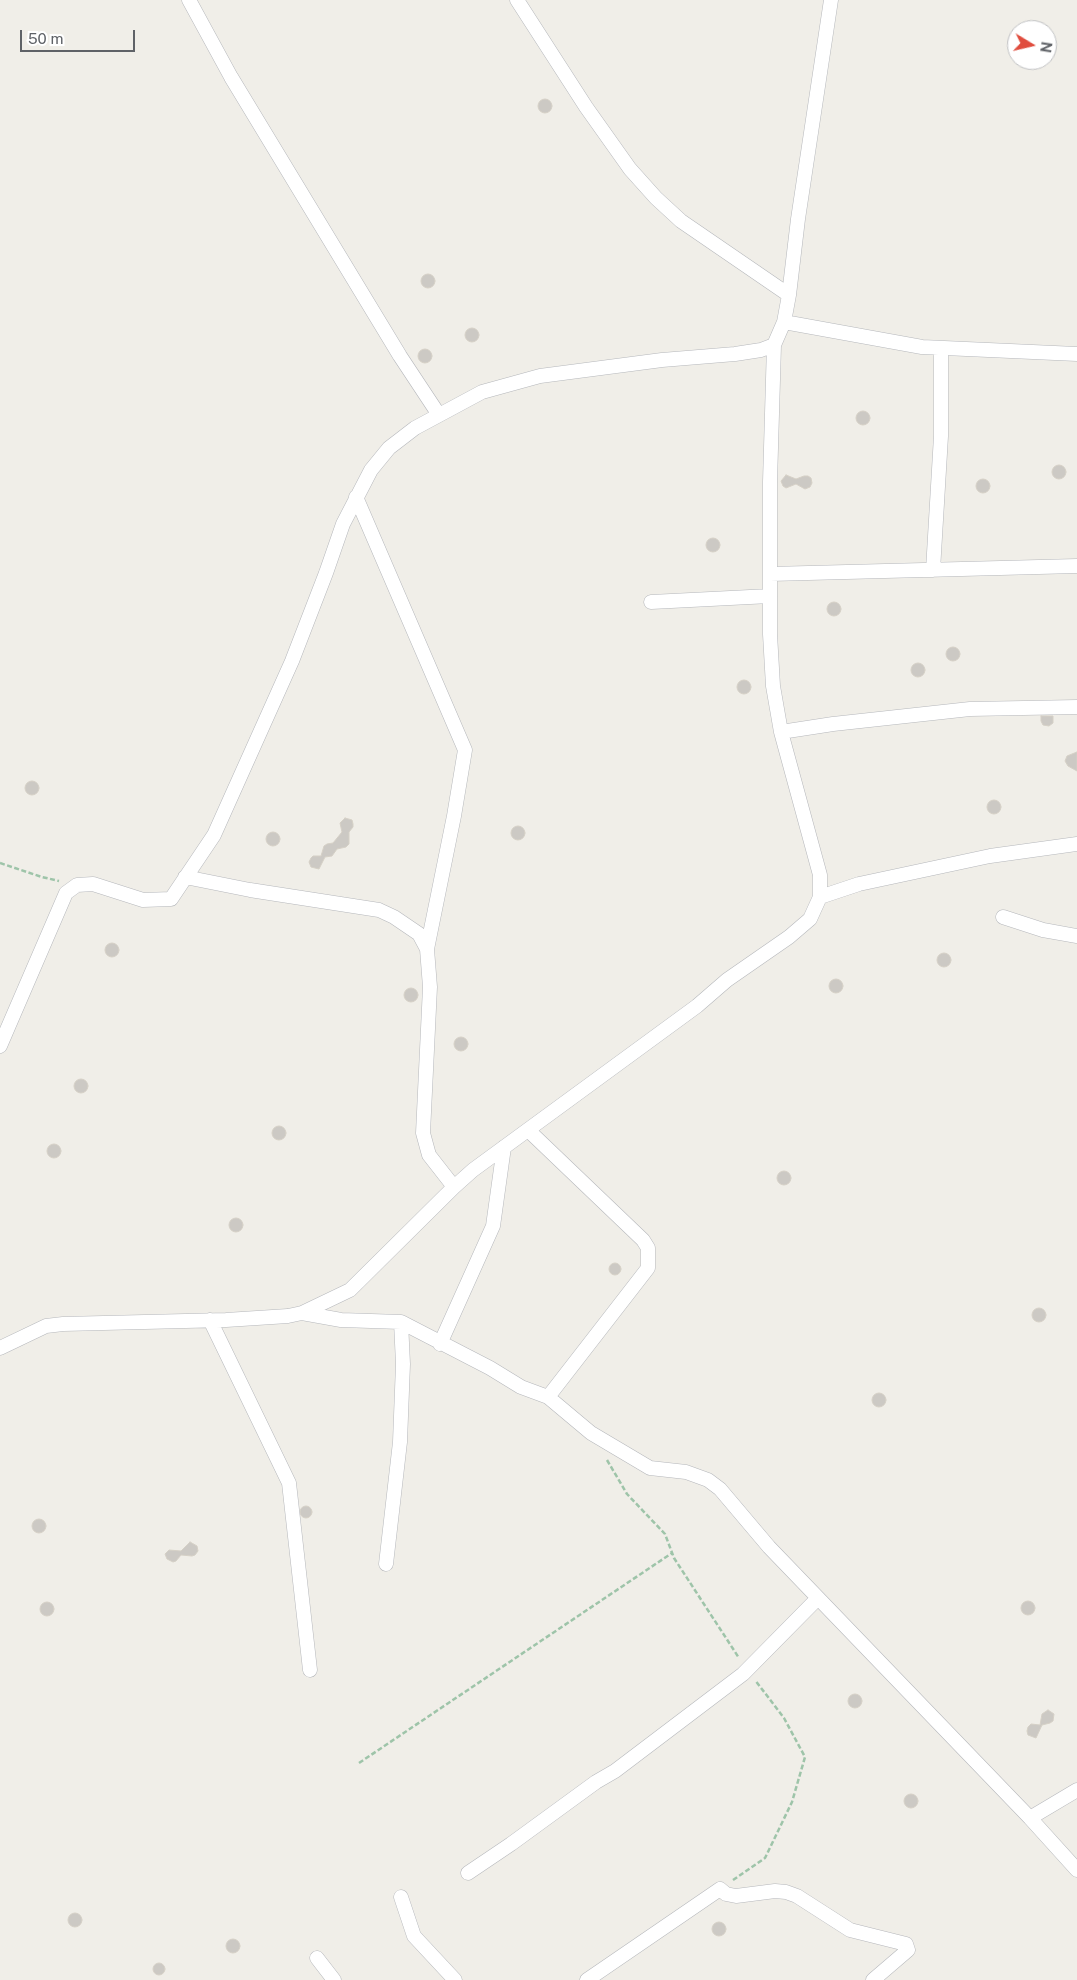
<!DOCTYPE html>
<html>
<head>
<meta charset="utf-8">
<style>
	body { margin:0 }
	#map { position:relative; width:1077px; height:1980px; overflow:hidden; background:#f0eee8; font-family:"Public Sans",sans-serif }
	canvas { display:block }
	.north { position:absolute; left:1007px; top:20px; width:50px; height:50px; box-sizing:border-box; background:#fff; border:1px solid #bfc0c2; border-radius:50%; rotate:99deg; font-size:14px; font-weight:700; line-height:20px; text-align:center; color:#5f6267 }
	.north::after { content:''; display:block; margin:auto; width:18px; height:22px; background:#e04d3e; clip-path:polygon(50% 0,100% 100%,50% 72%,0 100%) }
	.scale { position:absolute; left:20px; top:30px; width:115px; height:22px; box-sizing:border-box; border:2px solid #5f6267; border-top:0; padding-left:6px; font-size:15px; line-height:18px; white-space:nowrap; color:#5f6267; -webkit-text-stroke:4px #fff; paint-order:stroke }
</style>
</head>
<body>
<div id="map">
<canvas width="1077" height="1980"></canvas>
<div class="north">N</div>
<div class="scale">50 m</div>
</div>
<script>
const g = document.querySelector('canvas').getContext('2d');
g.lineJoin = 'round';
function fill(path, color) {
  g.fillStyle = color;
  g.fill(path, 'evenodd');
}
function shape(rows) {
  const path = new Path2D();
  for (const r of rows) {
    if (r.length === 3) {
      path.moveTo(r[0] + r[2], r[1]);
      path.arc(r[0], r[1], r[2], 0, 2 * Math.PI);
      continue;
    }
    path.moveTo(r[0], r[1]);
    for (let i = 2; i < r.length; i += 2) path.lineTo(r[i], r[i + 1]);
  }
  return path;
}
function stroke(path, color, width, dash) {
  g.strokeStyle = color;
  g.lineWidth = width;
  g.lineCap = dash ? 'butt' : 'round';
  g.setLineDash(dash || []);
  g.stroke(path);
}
const building = shape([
	[545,106,7],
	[428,281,7],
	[472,335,7],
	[425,356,7],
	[863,418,7],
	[1059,472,7],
	[786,475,796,479,804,476,808,476,811,478,812,483,810,487,805,489,796,484,786,488,783,486,781,481,786,475],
	[983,486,7],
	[713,545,7],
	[834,609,7],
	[953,654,7],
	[918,670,7],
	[744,687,7],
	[1041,716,1053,716,1053,723,1049,726,1043,725,1041,721,1041,716],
	[1077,752,1077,771,1068,766,1065,761,1067,756,1077,752],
	[32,788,7],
	[994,807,7],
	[345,818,352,820,353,824,353,827,349,832,349,844,346,847,337,849,332,856,325,857,319,869,311,867,309,862,311,858,313,856,321,856,324,846,327,844,333,843,342,832,340,823,345,818],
	[518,833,7],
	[273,839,7],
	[112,950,7],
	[944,960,7],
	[836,986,7],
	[411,995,7],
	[461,1044,7],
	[81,1086,7],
	[279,1133,7],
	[54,1151,7],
	[784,1178,7],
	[236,1225,7],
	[615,1269,6],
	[1039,1315,7],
	[879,1400,7],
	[306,1512,6],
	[39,1526,7],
	[190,1542,197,1546,198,1551,195,1555,192,1556,181,1555,176,1561,173,1562,167,1559,165,1554,169,1550,181,1551,190,1542],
	[1028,1608,7],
	[47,1609,7],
	[855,1701,7],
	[1048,1710,1054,1714,1053,1721,1050,1723,1042,1725,1036,1738,1028,1735,1027,1731,1028,1727,1031,1724,1040,1725,1042,1714,1048,1710],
	[911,1801,7],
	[75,1920,7],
	[719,1929,7],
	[233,1946,7],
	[159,1969,6]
]);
fill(building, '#ccc9c4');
stroke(building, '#d5d0c6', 1);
const minor = shape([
	[189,0,231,77,400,356,439,415],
	[517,0,586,107,630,169,656,198,681,221,789,295],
	[784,322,922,347,1077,354],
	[356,497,465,750,454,816,427,949],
	[933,570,941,436,941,348],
	[770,574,1077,566],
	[651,602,770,596],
	[781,732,833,724,970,709,1077,707],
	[185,877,250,890,379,910,394,917,419,934,427,949,430,987,423,1133,429,1155,454,1187],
	[820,897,859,884,990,856,1077,844],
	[1003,917,1043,930,1077,936],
	[0,1046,66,893,77,885,93,884,143,900,171,899,214,835,292,661,326,573,343,524,371,470,389,448,415,428,482,392,540,376,662,360,735,354,761,350,774,345],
	[528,1130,643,1240,648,1248,648,1268,548,1397],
	[302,1313,341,1320,401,1322,490,1368,521,1387,548,1397,591,1433,650,1468,686,1472,708,1480,720,1489,769,1547,1030,1818,1077,1870],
	[210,1320,289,1483,310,1670],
	[440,1344,493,1226,504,1147],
	[0,1348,46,1326,63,1324,226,1320,288,1316,302,1313,350,1290,454,1187,473,1170,697,1006,727,980,789,937,810,919,820,897,820,875,781,732,773,686,770,634,770,482,774,345,784,322,789,295,798,219,831,0],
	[386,1564,400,1442,403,1364,401,1322],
	[1030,1818,1077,1790],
	[468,1873,511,1844,596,1782,615,1771,743,1674,818,1598],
	[401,1897,414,1936,455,1980],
	[317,1958,334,1980],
	[587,1980,720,1889,726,1894,736,1896,775,1891,786,1892,797,1896,850,1930,906,1944,908,1950,873,1980]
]);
stroke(minor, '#b5b7bb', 15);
stroke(shape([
	[0,863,42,877,59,881],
	[607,1460,627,1494,665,1534,674,1558,739,1658],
	[359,1763,672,1553],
	[733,1880,765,1858,792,1802,805,1757,784,1718,755,1680]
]), '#9ec4a9', 2.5, [5, 2.5]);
stroke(minor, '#fff', 14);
</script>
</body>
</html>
